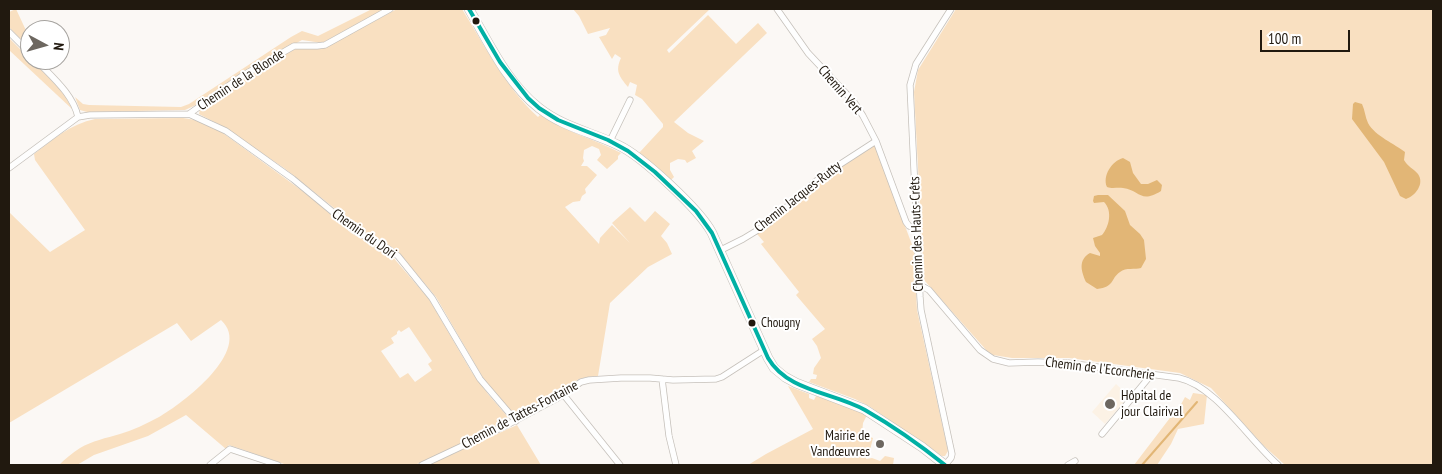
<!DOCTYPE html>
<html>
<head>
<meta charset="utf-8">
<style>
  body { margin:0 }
  #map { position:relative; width:1442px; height:474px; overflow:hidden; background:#fbf8f5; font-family:"PT Sans Narrow",sans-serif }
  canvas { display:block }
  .frame { position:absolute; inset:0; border:10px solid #21190f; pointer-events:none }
  .north { position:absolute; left:20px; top:20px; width:50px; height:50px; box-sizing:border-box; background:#fff; border:1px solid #a6a39f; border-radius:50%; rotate:96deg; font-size:14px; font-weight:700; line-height:20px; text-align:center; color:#21190f }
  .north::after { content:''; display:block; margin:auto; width:18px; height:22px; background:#6d6760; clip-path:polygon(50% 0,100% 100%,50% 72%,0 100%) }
  .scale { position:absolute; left:1260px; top:30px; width:90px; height:22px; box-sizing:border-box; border:2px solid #21190f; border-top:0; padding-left:6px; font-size:15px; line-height:18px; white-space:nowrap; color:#21190f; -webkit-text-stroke:4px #fff; paint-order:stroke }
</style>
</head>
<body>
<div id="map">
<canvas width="1442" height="474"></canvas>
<div class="frame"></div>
<div class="north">N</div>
<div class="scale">100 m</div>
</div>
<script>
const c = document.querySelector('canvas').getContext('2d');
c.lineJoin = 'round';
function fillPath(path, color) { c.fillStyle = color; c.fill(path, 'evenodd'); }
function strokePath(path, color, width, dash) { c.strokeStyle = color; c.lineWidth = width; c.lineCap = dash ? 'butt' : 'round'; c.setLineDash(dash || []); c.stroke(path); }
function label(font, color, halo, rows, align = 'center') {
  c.font = font + ' "PT Sans Narrow",sans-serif'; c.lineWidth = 4; c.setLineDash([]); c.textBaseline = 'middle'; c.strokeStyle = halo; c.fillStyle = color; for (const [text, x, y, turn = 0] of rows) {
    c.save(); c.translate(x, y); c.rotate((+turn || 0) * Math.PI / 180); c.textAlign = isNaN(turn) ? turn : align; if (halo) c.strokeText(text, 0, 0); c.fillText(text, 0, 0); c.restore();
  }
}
fillPath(new Path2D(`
  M 1116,384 L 1129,396 L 1105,424 L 1092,412 Z`), '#fcf2e5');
fillPath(new Path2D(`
  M 16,9 L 30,39 L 30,49 L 9,27 L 9,12 Z
  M 372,9 L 385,9 L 322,43 L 302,40 L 245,71 L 196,105 L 185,110 L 87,112 L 80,110 L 75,97 L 83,104 L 89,105 L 181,107 L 189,104 L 291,37 L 302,31 L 318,36 Z
  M 397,9 L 462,9 C 485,46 505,87 538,117 L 540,115 C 566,132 594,139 621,153 L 618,156 L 618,159 L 607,169 L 597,160 L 601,155 L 599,149 L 592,146 L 584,150 L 583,158 L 584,161 L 581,166 L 587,166 L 597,175 L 585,189 L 586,193 L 582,196 L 580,201 L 573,202 L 565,207 L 599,244 L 600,238 L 612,225 L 630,243 L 612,223 L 630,207 L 645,222 L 655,211 L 670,224 L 661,236 L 667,243 L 672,254 L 648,267 L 610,303 L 598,376 L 588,377 L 579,379 L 520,415 L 512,413 L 483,378 L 436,297 L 399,253 L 380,240 L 363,231 L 284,168 L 220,125 L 199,114 L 200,109 L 207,103 C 231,87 269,57 296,49 C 306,45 316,51 326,47 Z
  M 573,9 L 710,9 L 667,50 L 669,53 L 708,15 L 736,44 L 758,23 L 767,33 L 674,122 L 688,133 L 704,141 L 692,151 L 696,158 L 687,163 L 685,160 L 678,159 L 670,163 L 670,170 L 674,177 L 670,181 L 639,153 L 663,127 L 663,124 L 642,99 L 635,95 L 637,85 L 630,82 L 628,87 C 619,76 615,71 621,58 L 615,54 L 612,59 L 599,37 L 606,35 L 610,28 L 588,34 L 579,16 Z
  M 956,9 L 1433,9 L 1433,465 L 1285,465 L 1264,446 L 1211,388 L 1180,373 L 1069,358 L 1012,358 L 993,355 L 987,351 L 924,280 L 914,92 L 918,70 Z
  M 9,38 L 61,90 L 65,95 L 72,109 L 9,50 Z
  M 183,118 C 197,119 210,126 223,133 L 312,198 L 351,233 L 391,255 L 429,299 L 471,371 L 488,394 L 507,416 L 508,422 L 415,465 L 287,465 L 229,445 L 226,449 L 186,415 L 148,436 L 94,455 L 77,465 L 59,465 C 65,459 72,453 80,448 C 92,441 106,438 120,434 C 133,430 146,424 159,417 C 182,404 254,350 221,320 L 191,341 L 177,323 L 9,423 L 9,212 L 50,252 L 85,230 L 35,160 L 34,154 C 53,139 71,124 95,119 ZM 409,327 L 432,361 L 428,364 L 432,370 L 415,382 L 408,373 L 400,378 L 381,351 L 394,343 L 391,338 L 397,334 L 397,332 L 399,330 L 401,332 Z
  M 872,146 L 875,146 L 914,250 L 917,310 L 948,451 L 945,456 L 942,456 L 869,406 L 855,399 L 809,382 L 811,379 L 816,379 L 817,375 L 813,374 L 814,368 L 821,358 L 817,346 L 812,339 L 825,329 L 796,295 L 799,292 L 761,244 L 764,242 L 757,234 L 778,218 L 822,179 Z
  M 788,386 L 809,394 L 809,398 L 814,400 L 816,396 L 848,406 L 867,415 L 863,423 L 862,434 L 873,438 L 870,450 L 868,450 L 866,459 L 872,458 L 880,461 L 885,456 L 894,458 L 893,465 L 748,465 L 766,454 L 813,429 Z
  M 1193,393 L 1207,395 L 1204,424 L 1178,429 L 1171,444 L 1157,465 L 1134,465 L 1176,410 L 1178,410 L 1185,397 L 1190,400 Z
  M 517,425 L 541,465 L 428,465 Z`), '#f9e0c1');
fillPath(new Path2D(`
  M 1355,102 L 1362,104 C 1365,110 1365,117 1368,123 C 1375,136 1395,144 1405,152 L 1404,160 C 1407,166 1414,169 1418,174 C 1425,184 1415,196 1406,199 L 1400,196 L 1384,162 L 1352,119 L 1353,104 Z
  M 1123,158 L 1130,162 L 1133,173 L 1141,184 L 1148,184 L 1157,180 L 1162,185 L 1161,191 C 1140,204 1140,190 1123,188 C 1117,187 1113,189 1107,187 C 1102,176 1112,161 1123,158 Z
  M 1098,195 L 1108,195 L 1125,211 L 1130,225 L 1140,234 L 1144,240 L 1146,259 L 1141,268 C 1135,270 1126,267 1120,272 C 1110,279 1115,287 1097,289 L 1086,282 C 1081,271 1078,260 1090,253 L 1100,256 L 1100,253 L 1095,246 L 1093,238 L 1102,235 C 1109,227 1113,211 1104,202 L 1094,203 L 1093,201 L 1094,196 Z`), '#e2b676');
strokePath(new Path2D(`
  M 1142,465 L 1197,402`), '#e2b676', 2);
const minor = new Path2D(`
  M 777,9 L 808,53 L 854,102 L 863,116 L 876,141 L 906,222 L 909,226 L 917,229
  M 9,32 L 30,53
  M 36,60 C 52,77 73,94 78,117
  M 189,114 L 226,131 L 293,179 L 357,232 L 387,248 L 398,256 L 432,298 L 480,379 L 516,421
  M 610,141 L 630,100
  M 9,168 L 78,117 L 90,115 L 189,114 L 242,76 L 294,46 L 317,46 L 325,45 L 390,9
  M 719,251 L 743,239 L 766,225 L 822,176 L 876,141
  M 920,285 L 929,290 L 980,350 L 993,359 L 1009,363 L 1038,362 L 1068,363 L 1179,378 C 1216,386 1249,440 1278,465
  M 662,379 L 669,436 L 676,465
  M 563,394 L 620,465
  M 1102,434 L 1151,375
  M 210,465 L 230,449 L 278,465
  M 422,465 L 507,425 L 556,399 L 581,382 L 589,380 L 621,378 L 650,378 L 673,380 L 716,379 L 722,377 L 764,350
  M 945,465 L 951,458 L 952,454 L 921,310 L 920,297 L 910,85 L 916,64 L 951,9
  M 1068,465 L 1075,461`);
const secondary = new Path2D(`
  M 469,9 C 489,43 507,83 539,108 C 563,127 591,132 618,145 C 642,156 700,210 712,233 L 768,358 L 774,368 L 785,377 L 796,383 L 864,409 L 922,447 L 945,465`);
strokePath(minor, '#c5c0ba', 7);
strokePath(secondary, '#c5c0ba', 10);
strokePath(minor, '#fefefe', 5.5);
strokePath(secondary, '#fefefe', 9);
strokePath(new Path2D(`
  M 469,9 L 500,62 L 528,98 L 539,108 L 558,120 L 608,140 L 628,151 L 655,172 L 696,211 L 712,233 L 768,358 C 788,392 833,392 865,410 C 893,426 920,445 945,465`), '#00b0a4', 4);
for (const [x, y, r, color] of [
  [476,21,4.5,"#21190f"],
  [752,323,4.5,"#21190f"],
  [1110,404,6,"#6d6760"],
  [880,444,5,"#6d6760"]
]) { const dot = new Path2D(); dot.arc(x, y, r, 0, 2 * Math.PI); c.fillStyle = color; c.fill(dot); strokePath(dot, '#fff', 2); }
label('13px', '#21190f', '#fff', [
  ["Chougny",761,323]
], 'left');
label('14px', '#21190f', '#fff', [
  ["Chemin de la Blonde",241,80,-33],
  ["Chemin Vert",840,90,49],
  ["Chemin Jacques-Rutty",798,197,-38],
  ["Chemin du Dori",364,234,35],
  ["Chemin des Hauts-Crêts",917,234,-92],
  ["Chemin de l'Ecorcherie",1100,369,7],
  ["Chemin de Tattes-Fontaine",520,415,-28]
]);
label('14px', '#21190f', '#fff', [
  ["Hôpital de",1121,396],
  ["jour Clairival",1121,412],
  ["Mairie de",870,436,"right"],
  ["Vandœuvres",870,452,"right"]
], 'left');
</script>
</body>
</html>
